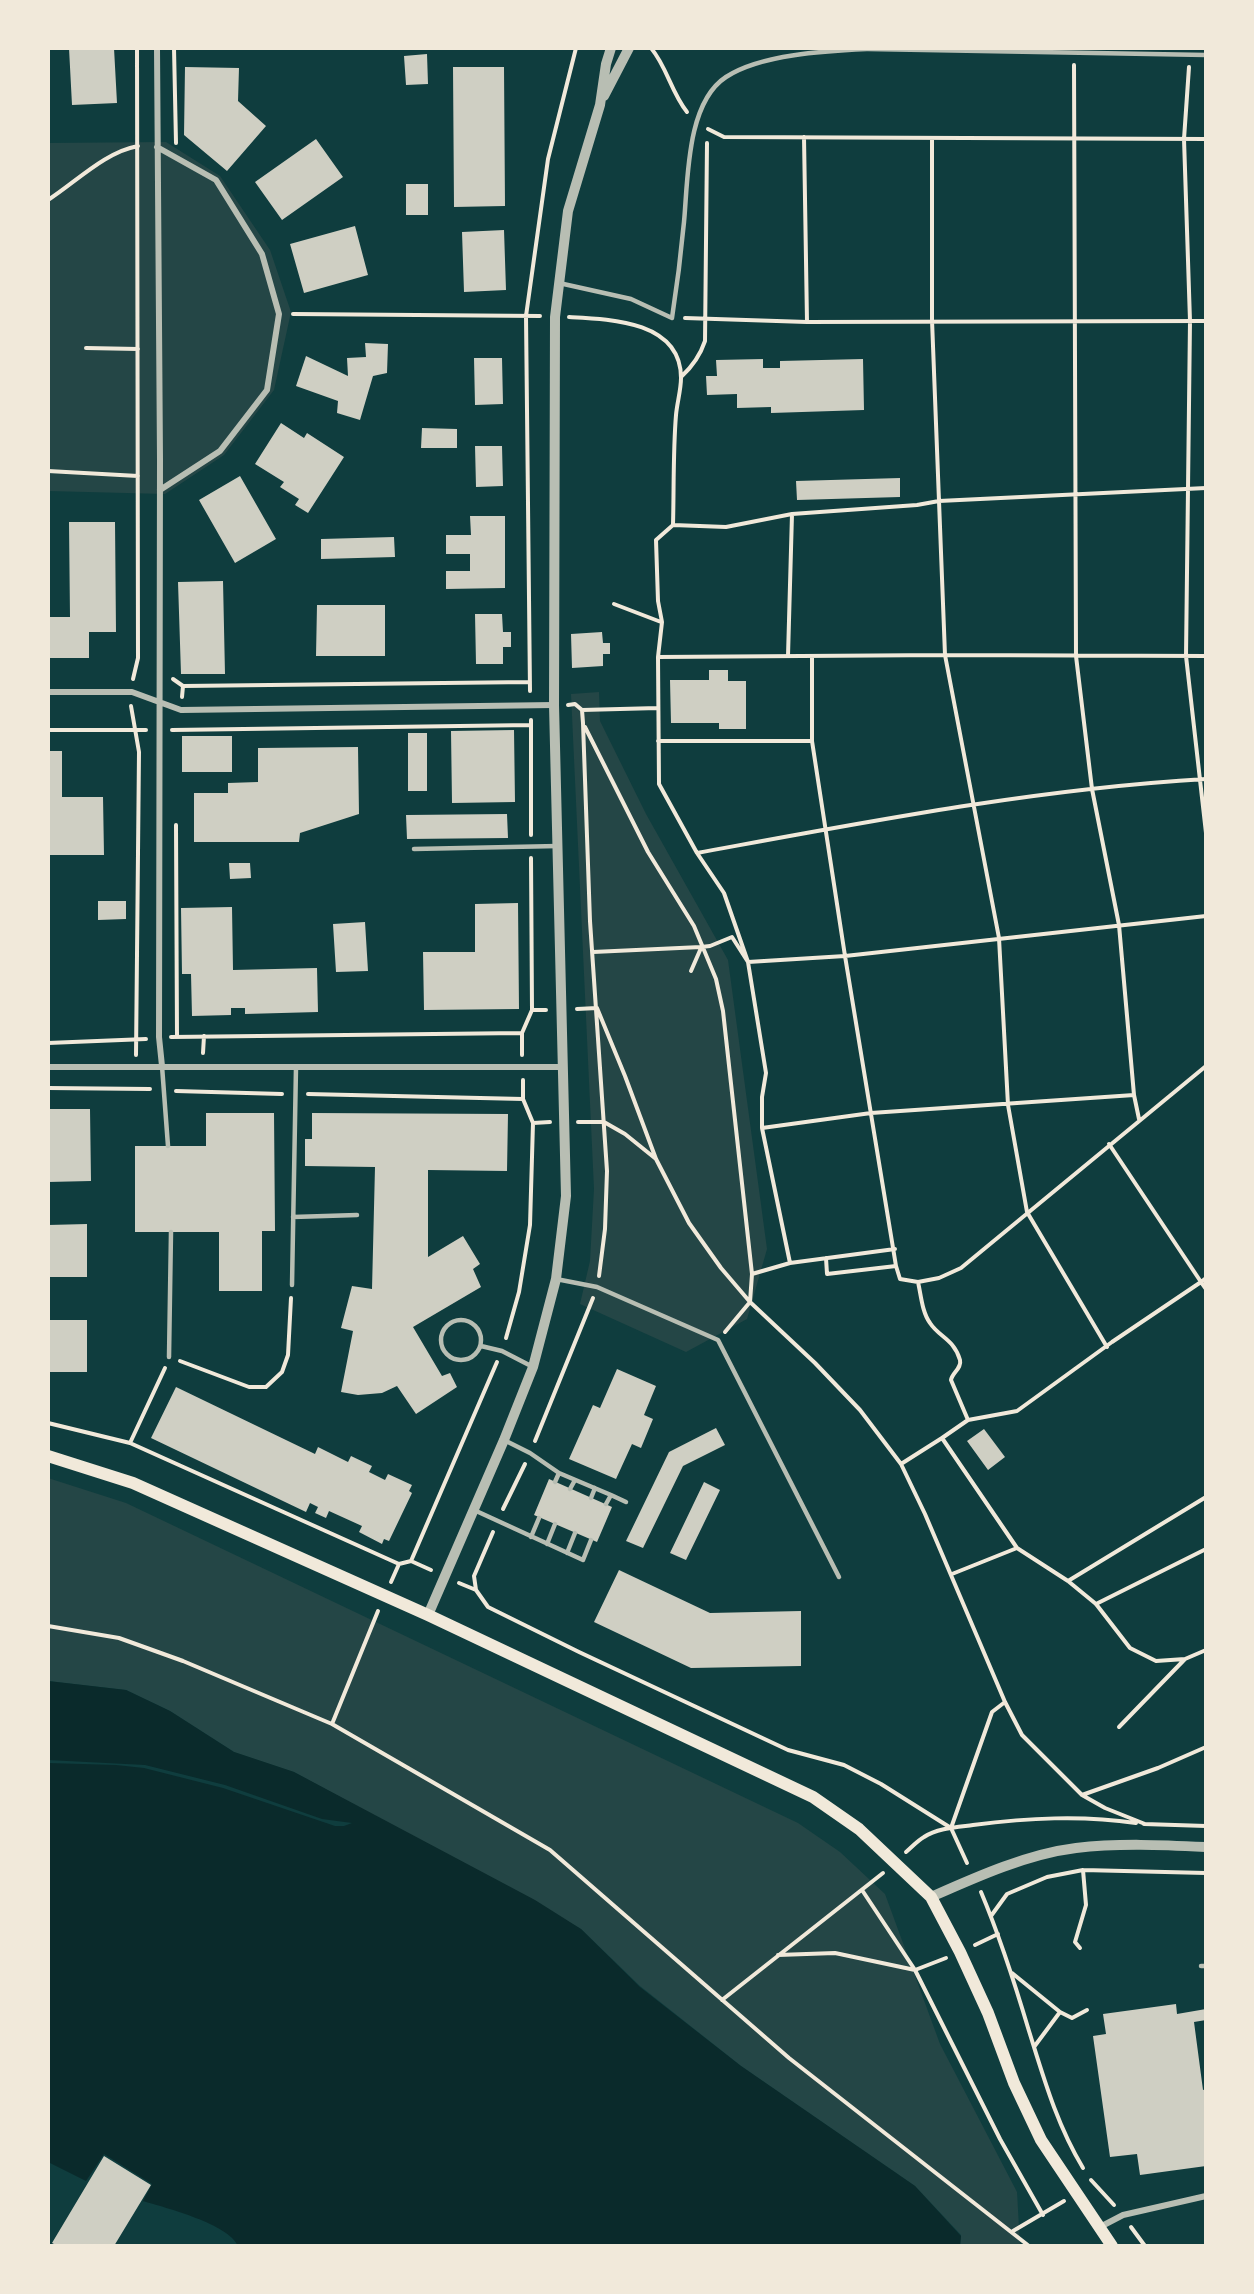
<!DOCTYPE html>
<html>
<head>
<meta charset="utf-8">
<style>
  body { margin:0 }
  #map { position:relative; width:1254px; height:2294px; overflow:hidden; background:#0f3d3e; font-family:Poppins,sans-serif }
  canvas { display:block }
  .frame { position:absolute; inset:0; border:50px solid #f1e9da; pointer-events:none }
</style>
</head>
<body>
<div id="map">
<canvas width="1254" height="2294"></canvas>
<div class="frame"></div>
</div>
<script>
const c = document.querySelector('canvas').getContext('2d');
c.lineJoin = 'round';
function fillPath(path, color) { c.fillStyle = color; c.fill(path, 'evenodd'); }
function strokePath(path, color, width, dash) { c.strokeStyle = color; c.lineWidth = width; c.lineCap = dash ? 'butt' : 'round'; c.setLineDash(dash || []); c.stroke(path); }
fillPath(new Path2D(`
  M 166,142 L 220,176 L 270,250 L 291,312 L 274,390 L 224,455 L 165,494 L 48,491 L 48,143 Z
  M 599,692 L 600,721 L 646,814 L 728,960 L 767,1249 L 747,1319 L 686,1352 L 580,1304 L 590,1261 L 594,1189 L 571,694 Z
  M 48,1478 L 126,1503 L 798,1823 L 840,1852 L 885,1894 L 940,2044 L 1017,2192 L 1020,2246 L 960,2246 L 961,2235 L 915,2186 L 741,2066 L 640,1986 L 581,1929 L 294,1772 L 234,1752 L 170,1711 L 126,1690 L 48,1681 Z`), '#244646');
fillPath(new Path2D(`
  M 48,1681 L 126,1690 L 170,1711 L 234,1752 L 294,1772 L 535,1900 L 581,1929 L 640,1987 L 741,2066 L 915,2186 L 961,2236 L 960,2246 L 238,2246 C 229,2224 166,2208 143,2201 L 152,2184 L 104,2154 L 86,2181 L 48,2162 Z`), '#0a2a2b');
fillPath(new Path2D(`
  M 48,1760 L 145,1765 L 225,1785 L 322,1819 L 352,1823 L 344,1826 L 335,1826 L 223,1788 L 144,1768 L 116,1765 L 48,1763 Z`), '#0f3d3e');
fillPath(new Path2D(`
  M 69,48 L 114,48 L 117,103 L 72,105 Z
  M 427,54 L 428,84 L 406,85 L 404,56 Z
  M 185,67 L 239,68 L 238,101 L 266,126 L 227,171 L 184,135 Z
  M 453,67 L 504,67 L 505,206 L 454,207 Z
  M 316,139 L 343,177 L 282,220 L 255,182 Z
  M 406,184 L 428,184 L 428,215 L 406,215 Z
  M 355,226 L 368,275 L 304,293 L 290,244 Z
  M 504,230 L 506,290 L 464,292 L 462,232 Z
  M 365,343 L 388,344 L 387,373 L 373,376 L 360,420 L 337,413 L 338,401 L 296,386 L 306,356 L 348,376 L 347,358 L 366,357 Z
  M 474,358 L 502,358 L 503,404 L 475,405 Z
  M 763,359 L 763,368 L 780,368 L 780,361 L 863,359 L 864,410 L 771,413 L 771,407 L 737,408 L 737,394 L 707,395 L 706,376 L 717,376 L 716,360 Z
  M 281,423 L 304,438 L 307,433 L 344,457 L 308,513 L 295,505 L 299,499 L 280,487 L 284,482 L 255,464 Z
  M 422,428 L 457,429 L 457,448 L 421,448 Z
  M 475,446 L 502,446 L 503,486 L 476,487 Z
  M 240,476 L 276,539 L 235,563 L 199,500 Z
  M 900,478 L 900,497 L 797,500 L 796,481 Z
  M 470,516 L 505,516 L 505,588 L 446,589 L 446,571 L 470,571 L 470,554 L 446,554 L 446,535 L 471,535 Z
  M 69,522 L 115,522 L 116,632 L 89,632 L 89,658 L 48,658 L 48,617 L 70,617 Z
  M 394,537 L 395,557 L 321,559 L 321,539 Z
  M 223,581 L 225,674 L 181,674 L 178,582 Z
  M 317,605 L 385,605 L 385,656 L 316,656 Z
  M 475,614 L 502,614 L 503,632 L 511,632 L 511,647 L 503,647 L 503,664 L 476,664 Z
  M 602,632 L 603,643 L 610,643 L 610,654 L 603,654 L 603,666 L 572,668 L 571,634 Z
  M 709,670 L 728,670 L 728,681 L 746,681 L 746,729 L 719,729 L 719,723 L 671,723 L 670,680 L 709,680 Z
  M 514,730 L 515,802 L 452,803 L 451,731 Z
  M 408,733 L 427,733 L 427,791 L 408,791 Z
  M 182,736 L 232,736 L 232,772 L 182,772 Z
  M 358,747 L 359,814 L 300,833 L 299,842 L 194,842 L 194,793 L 228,793 L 228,783 L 258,782 L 258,748 Z
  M 48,751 L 62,751 L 62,797 L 103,797 L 104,855 L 48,855 Z
  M 507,814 L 508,838 L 407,839 L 406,815 Z
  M 229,863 L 250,863 L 251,878 L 230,879 Z
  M 98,901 L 126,901 L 126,919 L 98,920 Z
  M 518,903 L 519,1009 L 424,1010 L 423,952 L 475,952 L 475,904 Z
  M 232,907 L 233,970 L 317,968 L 318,1012 L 245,1014 L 245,1008 L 231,1008 L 231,1015 L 192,1016 L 191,974 L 182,974 L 181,908 Z
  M 365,922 L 368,971 L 336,972 L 333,924 Z
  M 48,1109 L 90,1109 L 91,1181 L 48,1182 Z
  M 206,1113 L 274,1113 L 275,1231 L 262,1231 L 262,1291 L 219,1291 L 219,1232 L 135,1232 L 135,1146 L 206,1146 Z
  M 312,1113 L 508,1114 L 507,1171 L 428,1170 L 428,1257 L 463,1236 L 480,1264 L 473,1269 L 481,1287 L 413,1327 L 442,1376 L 450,1373 L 457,1387 L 416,1414 L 397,1386 L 382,1393 L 358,1395 L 341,1392 L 353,1331 L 341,1328 L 352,1286 L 372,1289 L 375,1167 L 305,1166 L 305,1139 L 312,1139 Z
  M 87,1224 L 87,1277 L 48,1277 L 48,1225 Z
  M 48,1320 L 87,1320 L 87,1372 L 48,1372 Z
  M 617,1369 L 656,1386 L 644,1415 L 653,1419 L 641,1448 L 632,1444 L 616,1479 L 569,1459 L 593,1405 L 600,1408 Z
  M 176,1387 L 315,1454 L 318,1447 L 348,1462 L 351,1456 L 372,1466 L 369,1472 L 385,1480 L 388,1474 L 412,1485 L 409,1491 L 412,1493 L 389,1541 L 384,1539 L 382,1544 L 359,1532 L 362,1526 L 329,1511 L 326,1518 L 315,1513 L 318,1507 L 310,1503 L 306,1512 L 151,1438 Z
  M 716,1428 L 725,1445 L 683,1466 L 643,1548 L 626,1541 L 669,1452 Z
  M 984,1429 L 1005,1457 L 988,1470 L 967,1441 Z
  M 549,1479 L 612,1507 L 597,1542 L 534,1515 Z
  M 704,1482 L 720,1490 L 686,1560 L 670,1553 Z
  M 619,1570 L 710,1613 L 801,1611 L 801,1666 L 691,1668 L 594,1622 Z
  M 1176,2004 L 1177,2014 L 1206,2009 L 1206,2020 L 1194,2022 L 1203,2090 L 1206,2089 L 1206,2166 L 1140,2175 L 1137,2154 L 1110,2157 L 1093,2036 L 1106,2034 L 1103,2014 Z
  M 104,2156 L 151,2185 L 114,2246 L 58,2246 L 52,2243 Z`), '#cfcfc3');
strokePath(new Path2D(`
  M 174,48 L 176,143
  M 651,48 C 667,67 671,92 687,112
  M 1074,65 L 1076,656 L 1092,789 L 1119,925 L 1134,1095
  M 1189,67 L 1184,139 L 1190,321 L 1186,656 L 1206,833
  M 708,129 L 724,137 L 1206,139
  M 804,137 L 807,322
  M 932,138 L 932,320 L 939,501 L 917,505 L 792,514 L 726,527 L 673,525 L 656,540 L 658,601 L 662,622 L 658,657 L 659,784 L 697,853 L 724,893 L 748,962 L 766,1073 L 762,1097 L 762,1128 L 871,1113 L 1134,1095 L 1139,1119
  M 48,200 C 76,182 105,152 138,146
  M 293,314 L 540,316
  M 569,317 C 610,319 681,321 681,378 C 681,390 677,403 676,415 C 673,451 674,489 673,525
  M 685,318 L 807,322 L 1206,321
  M 86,348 L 138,349
  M 681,377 C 693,366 700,356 705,341 L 707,143
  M 48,471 L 138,476
  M 614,604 L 661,622
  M 788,656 L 792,514
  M 812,656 L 812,741 L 845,956 L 896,1266 L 900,1279 L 918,1282 C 921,1295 922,1312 930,1323 C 939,1337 954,1339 960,1360 C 962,1368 952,1373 951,1380 L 968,1420 L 1017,1411 L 1112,1342 L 1201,1282 L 1206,1289
  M 658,657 L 945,655 L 1206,656
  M 133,679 L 138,658 L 137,48
  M 173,679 L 183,686 L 182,697
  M 183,686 L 530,682
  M 530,691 L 526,316 L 548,159 L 576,48
  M 568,705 L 575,704 L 582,710 L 583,723 L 590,921 L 607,1171 L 605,1229 L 599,1276
  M 131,706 L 139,752 L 136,1055
  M 582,710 L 658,708
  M 531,720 L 531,835
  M 585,727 L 648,852 L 694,926 L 716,979 L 723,1011 L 752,1274 L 750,1302 L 725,1332
  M 48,730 L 146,730
  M 172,730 L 531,725
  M 658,741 L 812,741
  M 176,825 L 177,1037
  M 697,853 C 866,822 1035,789 1206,779
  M 593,952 L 701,947 L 710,946 L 732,937 L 748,962 L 845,956 L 1206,916
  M 691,971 L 701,948
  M 597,1008 L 625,1076 L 656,1159 L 689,1223 L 721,1268 L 750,1302 L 815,1363 L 860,1410 L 901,1464 L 925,1514 L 1005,1702 L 1022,1735 L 1082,1795 L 1105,1808 L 1145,1824
  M 577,1009 L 597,1008
  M 532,1010 L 546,1010
  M 171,1037 L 522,1033
  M 48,1043 L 146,1039
  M 203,1053 L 204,1036
  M 522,1055 L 522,1033 L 532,1010 L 531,858
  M 523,1080 L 523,1099 L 533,1123 L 550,1122
  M 48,1088 L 150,1089
  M 176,1091 L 282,1094
  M 308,1094 L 523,1099
  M 578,1122 L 604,1122 L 625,1134 L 656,1159
  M 762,1128 L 790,1263
  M 1109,1144 L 1201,1282 L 1206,1278
  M 826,1258 L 827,1274 L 896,1266
  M 752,1274 L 790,1263 L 895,1249
  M 918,1282 L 939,1278 L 961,1268 L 1206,1066
  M 506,1338 L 519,1292 L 530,1225 L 533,1123
  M 1107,1347 L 1027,1212 L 1008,1105 L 999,938 L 945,655 L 939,501 L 1206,488
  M 180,1361 L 249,1387 L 266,1387 L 282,1372 L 288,1355 L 291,1298
  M 48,1423 L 130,1443 L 399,1564 L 411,1561 L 431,1570
  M 942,1438 L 968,1420
  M 535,1441 L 593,1298
  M 130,1443 L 165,1368
  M 901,1464 L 942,1438 L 1017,1548
  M 503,1509 L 525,1464
  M 411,1561 L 497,1362
  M 952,1574 L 1017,1548 L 1068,1581 L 1096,1604 L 1130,1648 L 1156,1661 L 1185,1659
  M 1068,1581 L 1206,1497
  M 391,1582 L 399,1564
  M 459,1583 L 476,1590 L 488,1607 L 579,1652 L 788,1750 L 844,1765 L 881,1784 L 951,1828 L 967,1863
  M 476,1590 L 474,1576 L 493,1532
  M 1096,1604 L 1206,1549
  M 48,1626 L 119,1638 L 183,1661 L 332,1724 L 550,1850 L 789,2058 L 1029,2246
  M 332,1724 L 378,1611
  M 1119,1727 L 1185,1659 L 1206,1650
  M 1082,1795 L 1158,1768 L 1206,1747
  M 1144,1824 L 1206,1826
  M 951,1828 L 992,1712 L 1005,1702
  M 906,1852 C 912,1847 917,1841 924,1837 C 937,1828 958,1827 973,1825 C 1028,1818 1081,1815 1136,1823
  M 862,1890 L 915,1970 L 1000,2139 L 1043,2215
  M 981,1892 C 1000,1937 1015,1984 1029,2031 C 1044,2079 1057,2125 1083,2168
  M 991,1916 L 1007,1894 L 1047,1877 L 1083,1870 L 1206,1873
  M 975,1945 L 998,1934
  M 1080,1948 L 1075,1942 L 1086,1905 L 1083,1870
  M 778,1955 L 835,1953 L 915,1970 L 946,1958
  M 1012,1973 L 1060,2012 L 1034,2047
  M 722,2000 L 883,1873
  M 1060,2012 L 1072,2018 L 1087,2010
  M 1091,2180 L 1114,2205
  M 1131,2227 L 1145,2246
  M 1013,2231 L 1064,2201`), '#f1e9da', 4);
strokePath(new Path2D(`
  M 559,283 L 631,299 L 672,318 C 677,286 681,254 684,222 C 688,181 686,103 726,77 C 761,54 827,51 868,49 L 1206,55
  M 414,849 L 558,846
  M 162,1066 L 168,1146
  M 293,1217 L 357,1215
  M 556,1279 L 597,1287 L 718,1340 L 839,1577
  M 292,1285 L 296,1067
  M441 1340a20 20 0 1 1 40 0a20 20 0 1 1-40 0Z
  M 481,1346 L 502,1351 L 533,1367
  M 169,1357 L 171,1232
  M 504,1440 L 530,1453 L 559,1473 L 611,1495 L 606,1504
  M 555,1482 L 559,1473
  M 570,1489 L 575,1480
  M 611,1495 L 626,1502
  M 591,1498 L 595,1488
  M 474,1510 L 583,1560 L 591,1540
  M 531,1537 L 539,1518
  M 547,1544 L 555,1524
  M 567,1553 L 575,1533
  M 1201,1966 L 1206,1966`), '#b8beb3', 4.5);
strokePath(new Path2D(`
  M 157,48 L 160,460 L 159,1037 L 162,1066
  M 157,147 L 216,180 L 262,254 L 279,314 L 267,390 L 220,451 L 160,490
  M 48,692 L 132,692 L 181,710 L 554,705
  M 48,1067 L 563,1067
  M 1100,2227 L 1123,2215 L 1206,2196`), '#b8beb3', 6);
strokePath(new Path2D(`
  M 604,96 L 629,48
  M 428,1615 L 504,1440 L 533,1367 L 556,1279 L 566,1196 L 554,705 L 555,317 L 568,211 L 600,105 L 606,64 L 611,48
  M 931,1897 C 976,1877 1027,1854 1076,1848 C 1118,1843 1163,1845 1206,1847`), '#b8beb3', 10);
strokePath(new Path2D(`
  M 48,1456 L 133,1483 L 428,1615 L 813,1797 L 859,1829 L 931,1897 L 960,1952 L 988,2013 L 1014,2083 L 1041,2140 L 1112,2246`), '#f1e9da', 12);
</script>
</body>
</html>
